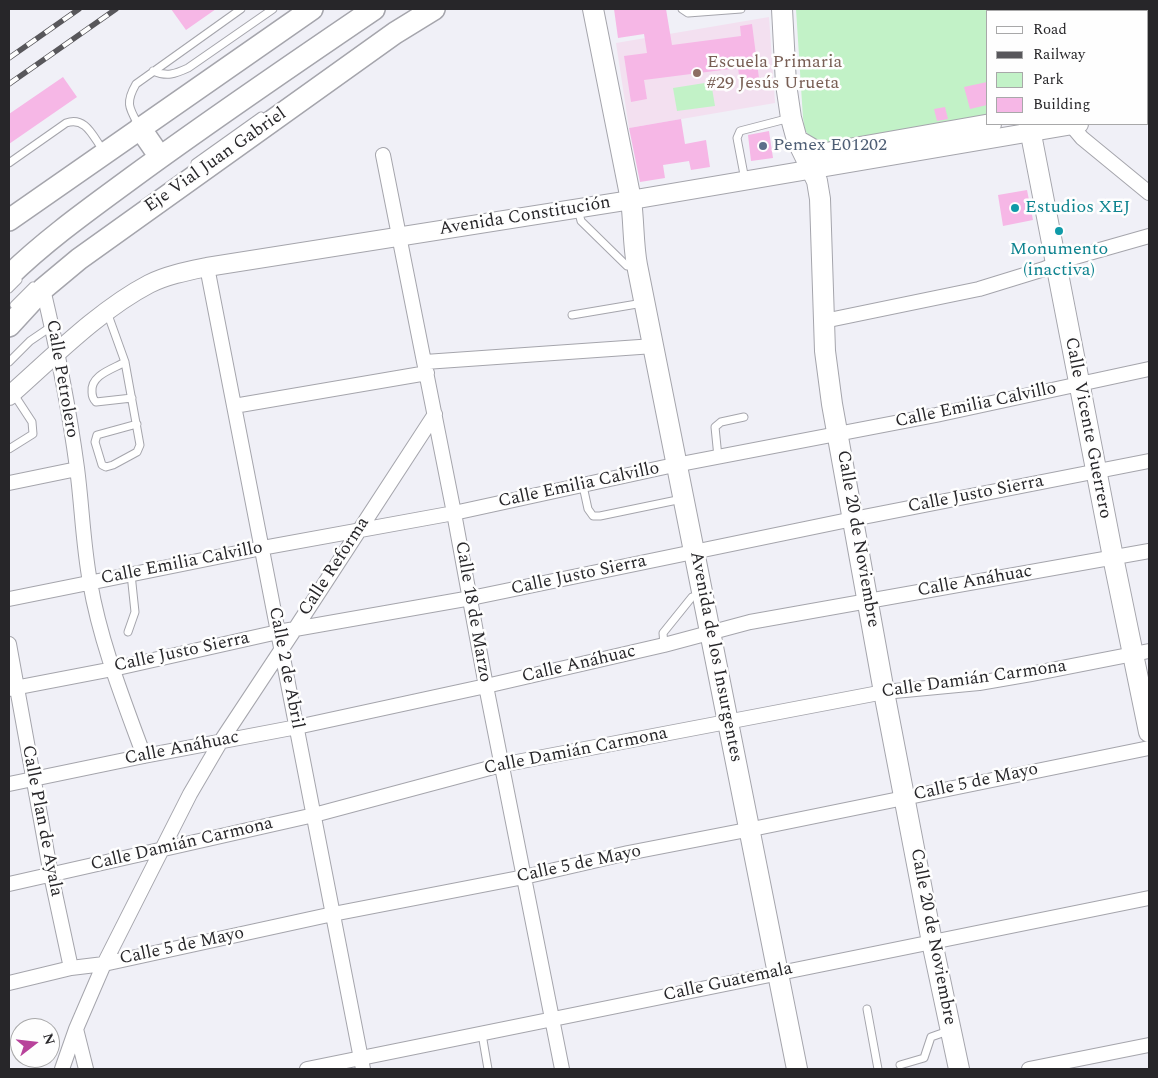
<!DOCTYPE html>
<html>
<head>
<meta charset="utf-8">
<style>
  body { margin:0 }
  #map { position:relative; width:1158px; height:1078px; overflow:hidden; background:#f0f0f7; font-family:Spectral,serif }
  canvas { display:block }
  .frame { position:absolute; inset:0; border:10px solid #272629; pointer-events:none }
  .legend { position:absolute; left:986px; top:10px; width:162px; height:115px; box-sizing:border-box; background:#fefefe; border:1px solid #a8a8a9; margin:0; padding:6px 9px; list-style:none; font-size:15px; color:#272629 }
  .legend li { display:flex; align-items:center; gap:10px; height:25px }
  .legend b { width:25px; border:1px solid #a8a8a9 }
  .north { position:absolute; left:10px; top:1018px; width:50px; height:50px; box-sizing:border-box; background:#fefefe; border:1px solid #a8a8a9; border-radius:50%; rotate:74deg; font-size:14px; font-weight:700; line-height:20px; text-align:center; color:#272629 }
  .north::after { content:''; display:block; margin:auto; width:18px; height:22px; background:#b8439b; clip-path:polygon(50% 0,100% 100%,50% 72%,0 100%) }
</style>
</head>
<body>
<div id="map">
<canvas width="1158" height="1078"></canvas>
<div class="frame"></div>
<ul class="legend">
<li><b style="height:6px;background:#fff"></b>Road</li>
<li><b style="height:6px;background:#58575b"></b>Railway</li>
<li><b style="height:14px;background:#c2f2c7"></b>Park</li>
<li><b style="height:14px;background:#f6b7e6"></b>Building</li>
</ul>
<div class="north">N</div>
</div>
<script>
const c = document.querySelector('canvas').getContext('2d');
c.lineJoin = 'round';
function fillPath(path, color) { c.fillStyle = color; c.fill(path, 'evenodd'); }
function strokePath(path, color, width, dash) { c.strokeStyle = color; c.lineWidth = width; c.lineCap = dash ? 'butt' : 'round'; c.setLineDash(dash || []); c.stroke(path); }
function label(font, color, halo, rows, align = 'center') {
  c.font = font + ' Spectral,serif'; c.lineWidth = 5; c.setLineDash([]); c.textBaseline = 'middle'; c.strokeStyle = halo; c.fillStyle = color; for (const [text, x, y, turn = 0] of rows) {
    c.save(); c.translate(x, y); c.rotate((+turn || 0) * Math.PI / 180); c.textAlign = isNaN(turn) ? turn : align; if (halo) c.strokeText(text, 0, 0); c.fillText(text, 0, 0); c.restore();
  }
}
fillPath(new Path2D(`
  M 769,17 L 775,103 L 629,128 L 616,43 Z`), '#f3e0f0');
fillPath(new Path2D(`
  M 796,9 L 987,9 L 987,119 L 832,145 L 812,140 L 805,130 L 803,118 Z
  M 711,82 L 715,106 L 677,111 L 673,88 Z`), '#c2f2c7');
fillPath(new Path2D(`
  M 171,9 L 216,9 L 186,30 Z
  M 614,9 L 666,9 L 672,45 L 741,36 L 740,26 L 752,24 L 760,86 L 741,89 L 738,68 L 644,80 L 647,99 L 631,102 L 624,56 L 647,53 L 644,34 L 618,38 Z
  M 63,77 L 77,97 L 9,144 L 9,114 Z
  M 987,82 L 987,105 L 970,109 L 964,87 Z
  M 945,107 L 948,119 L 937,121 L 934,109 Z
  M 681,119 L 685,144 L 706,140 L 710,167 L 691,170 L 689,161 L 663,165 L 665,178 L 640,182 L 629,128 Z
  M 769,131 L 773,158 L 751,161 L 748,135 Z
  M 1027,190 L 1033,220 L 1003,226 L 998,195 Z`), '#f6b7e6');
const service = new Path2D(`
  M 682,9 L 688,13 L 741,9
  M 153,71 C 167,77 175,74 188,68 L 273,9
  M 139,126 C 129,108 125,103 136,84 L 241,9
  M 9,163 L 66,123 C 86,116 93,137 103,150
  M 195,163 L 261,116
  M 745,180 L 737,138 L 740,131 L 790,118
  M 578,209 L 581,221 L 627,266 L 634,266
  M 9,289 L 18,280
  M 14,305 L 33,286
  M 107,312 L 125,362 L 140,445 L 137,452 L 113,465 L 106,467 L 102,465 L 95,442 L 97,435 L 137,424
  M 572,315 L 643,303
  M 9,362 L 30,341 L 52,326
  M 125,362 C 113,369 90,375 92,392 C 92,396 93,399 96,402 L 132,398
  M 9,449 L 33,434 L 32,422 L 13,393
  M 718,457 L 715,427 L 721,422 L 744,417
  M 583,486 L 588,509 L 593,516 L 600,516 L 682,499
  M 128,632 L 135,612 L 131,574
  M 664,645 L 663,633 L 692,597 L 701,596
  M 867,1009 L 878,1069
  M 482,1034 L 488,1069
  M 900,1065 L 924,1058 L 931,1037 L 948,1031`);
const minor = new Path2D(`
  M 1114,9 L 1114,11
  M 1011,11 L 1019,9
  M 1071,125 L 1082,138 L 1149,193
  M 383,155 L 454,513 L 486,686 L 562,1069
  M 207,267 L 363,1069
  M 43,289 C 57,348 69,408 77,468 C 82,506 83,544 90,582 C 100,641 123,699 144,756
  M 824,321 L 979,289 L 1044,269 L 1068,259 L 1149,236
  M 425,362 L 654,346
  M 234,406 L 427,373
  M 9,483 L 77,469
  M 9,599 L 262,548 L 454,513 L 665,467 L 936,415 L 1149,369
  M 9,644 L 51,875 L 71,968
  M 9,689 L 113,669 L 278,632 L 471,598 L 853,519 L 1149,461
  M 9,784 L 144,756 L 297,727 L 486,686 L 664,645 L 750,622 L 1149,551
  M 9,884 L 314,815 L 501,765 L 884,692 L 979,683 L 1031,674 L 1149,651
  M 9,983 L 71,968 L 104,964 L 333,914 L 524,877 L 628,853 L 762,827 L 1149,748
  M 76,1029 L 86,1069
  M 62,1069 L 76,1029 L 104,964 L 190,794 L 221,741 L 295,629 L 435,414
  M 307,1069 L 1149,898
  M 1029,1069 L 1149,1045`);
const tertiary = new Path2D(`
  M 1147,113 L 1149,112
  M 9,396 C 51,359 99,310 149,284 C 167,275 188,271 207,267 L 631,200 L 1079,124`);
const secondary = new Path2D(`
  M 593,9 L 631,200 C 634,222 633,244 637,265 L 797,1069
  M 782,9 L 786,84 L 791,118 L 797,140 L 817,181 L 820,199 L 825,351 L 832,404 L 884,692 L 932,942 L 959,1069
  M 1003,9 L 1004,11
  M 1029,124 L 1113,557 L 1149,732
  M 797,140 L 814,150 L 826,153 L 991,124`);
const primary = new Path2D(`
  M 140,128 L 160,157
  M 9,220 L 312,9
  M 9,276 C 47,239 91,208 133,177 C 212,119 293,64 374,9
  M 9,326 L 43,289 L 79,259 L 395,33 L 434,9`);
strokePath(service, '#a5a5ac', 9);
strokePath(minor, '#a5a5ac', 16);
strokePath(tertiary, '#a5a5ac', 20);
strokePath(secondary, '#a5a5ac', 22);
strokePath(primary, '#a5a5ac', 24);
strokePath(service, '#fff', 7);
strokePath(minor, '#fff', 14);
strokePath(tertiary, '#fff', 18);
strokePath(secondary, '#fff', 20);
strokePath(primary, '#fff', 21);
const rail = new Path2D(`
  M 9,58 L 79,9
  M 9,84 L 116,9`);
strokePath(rail, '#58575b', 5.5);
strokePath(rail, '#fefefe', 4, [11]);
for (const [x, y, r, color] of [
  [697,73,5,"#8d6e63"],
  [763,146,5,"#5c6f8a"],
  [1015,208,5,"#0f9aa8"],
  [1059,231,5,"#0f9aa8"]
]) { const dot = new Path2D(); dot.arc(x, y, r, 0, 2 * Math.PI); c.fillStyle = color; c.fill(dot); strokePath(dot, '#fefefe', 2); }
label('18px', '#785e54', '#fefefe', [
  ["Escuela Primaria",707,63],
  ["#29 Jesús Urueta",707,84]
], 'left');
label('18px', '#4e5e75', '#fefefe', [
  ["Pemex E01202",773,146]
], 'left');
label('18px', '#272629', '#fefefe', [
  ["Eje Vial Juan Gabriel",216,161,-35],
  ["Avenida Constitución",525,217,-9],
  ["Calle Petrolero",61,379,80],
  ["Calle Emilia Calvillo",976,406,-12],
  ["Calle Vicente Guerrero",1087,428,79],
  ["Calle Emilia Calvillo",579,486,-12],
  ["Calle Justo Sierra",976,495,-11],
  ["Calle 20 de Noviembre",857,539,80],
  ["Calle Emilia Calvillo",182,564,-11],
  ["Calle Reforma",335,567,-57],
  ["Calle Justo Sierra",579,576,-12],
  ["Calle Anáhuac",975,582,-10],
  ["Calle 18 de Marzo",472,612,80],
  ["Calle Justo Sierra",182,653,-12],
  ["Avenida de los Insurgentes",715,657,79],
  ["Calle Anáhuac",579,665,-13],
  ["Calle 2 de Abril",285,668,79],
  ["Calle Damián Carmona",974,680,-8],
  ["Calle Anáhuac",182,749,-11],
  ["Calle Damián Carmona",576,752,-11],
  ["Calle 5 de Mayo",976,783,-12],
  ["Calle Plan de Ayala",41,821,79],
  ["Calle Damián Carmona",182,845,-13],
  ["Calle 5 de Mayo",579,865,-12],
  ["Calle 20 de Noviembre",932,937,79],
  ["Calle 5 de Mayo",182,947,-12],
  ["Calle Guatemala",728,983,-12]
]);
label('18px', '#0d838f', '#fefefe', [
  ["Estudios XEJ",1025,208],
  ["Monumento",1059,250,"center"],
  ["(inactiva)",1059,271,"center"]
], 'left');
</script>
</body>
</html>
